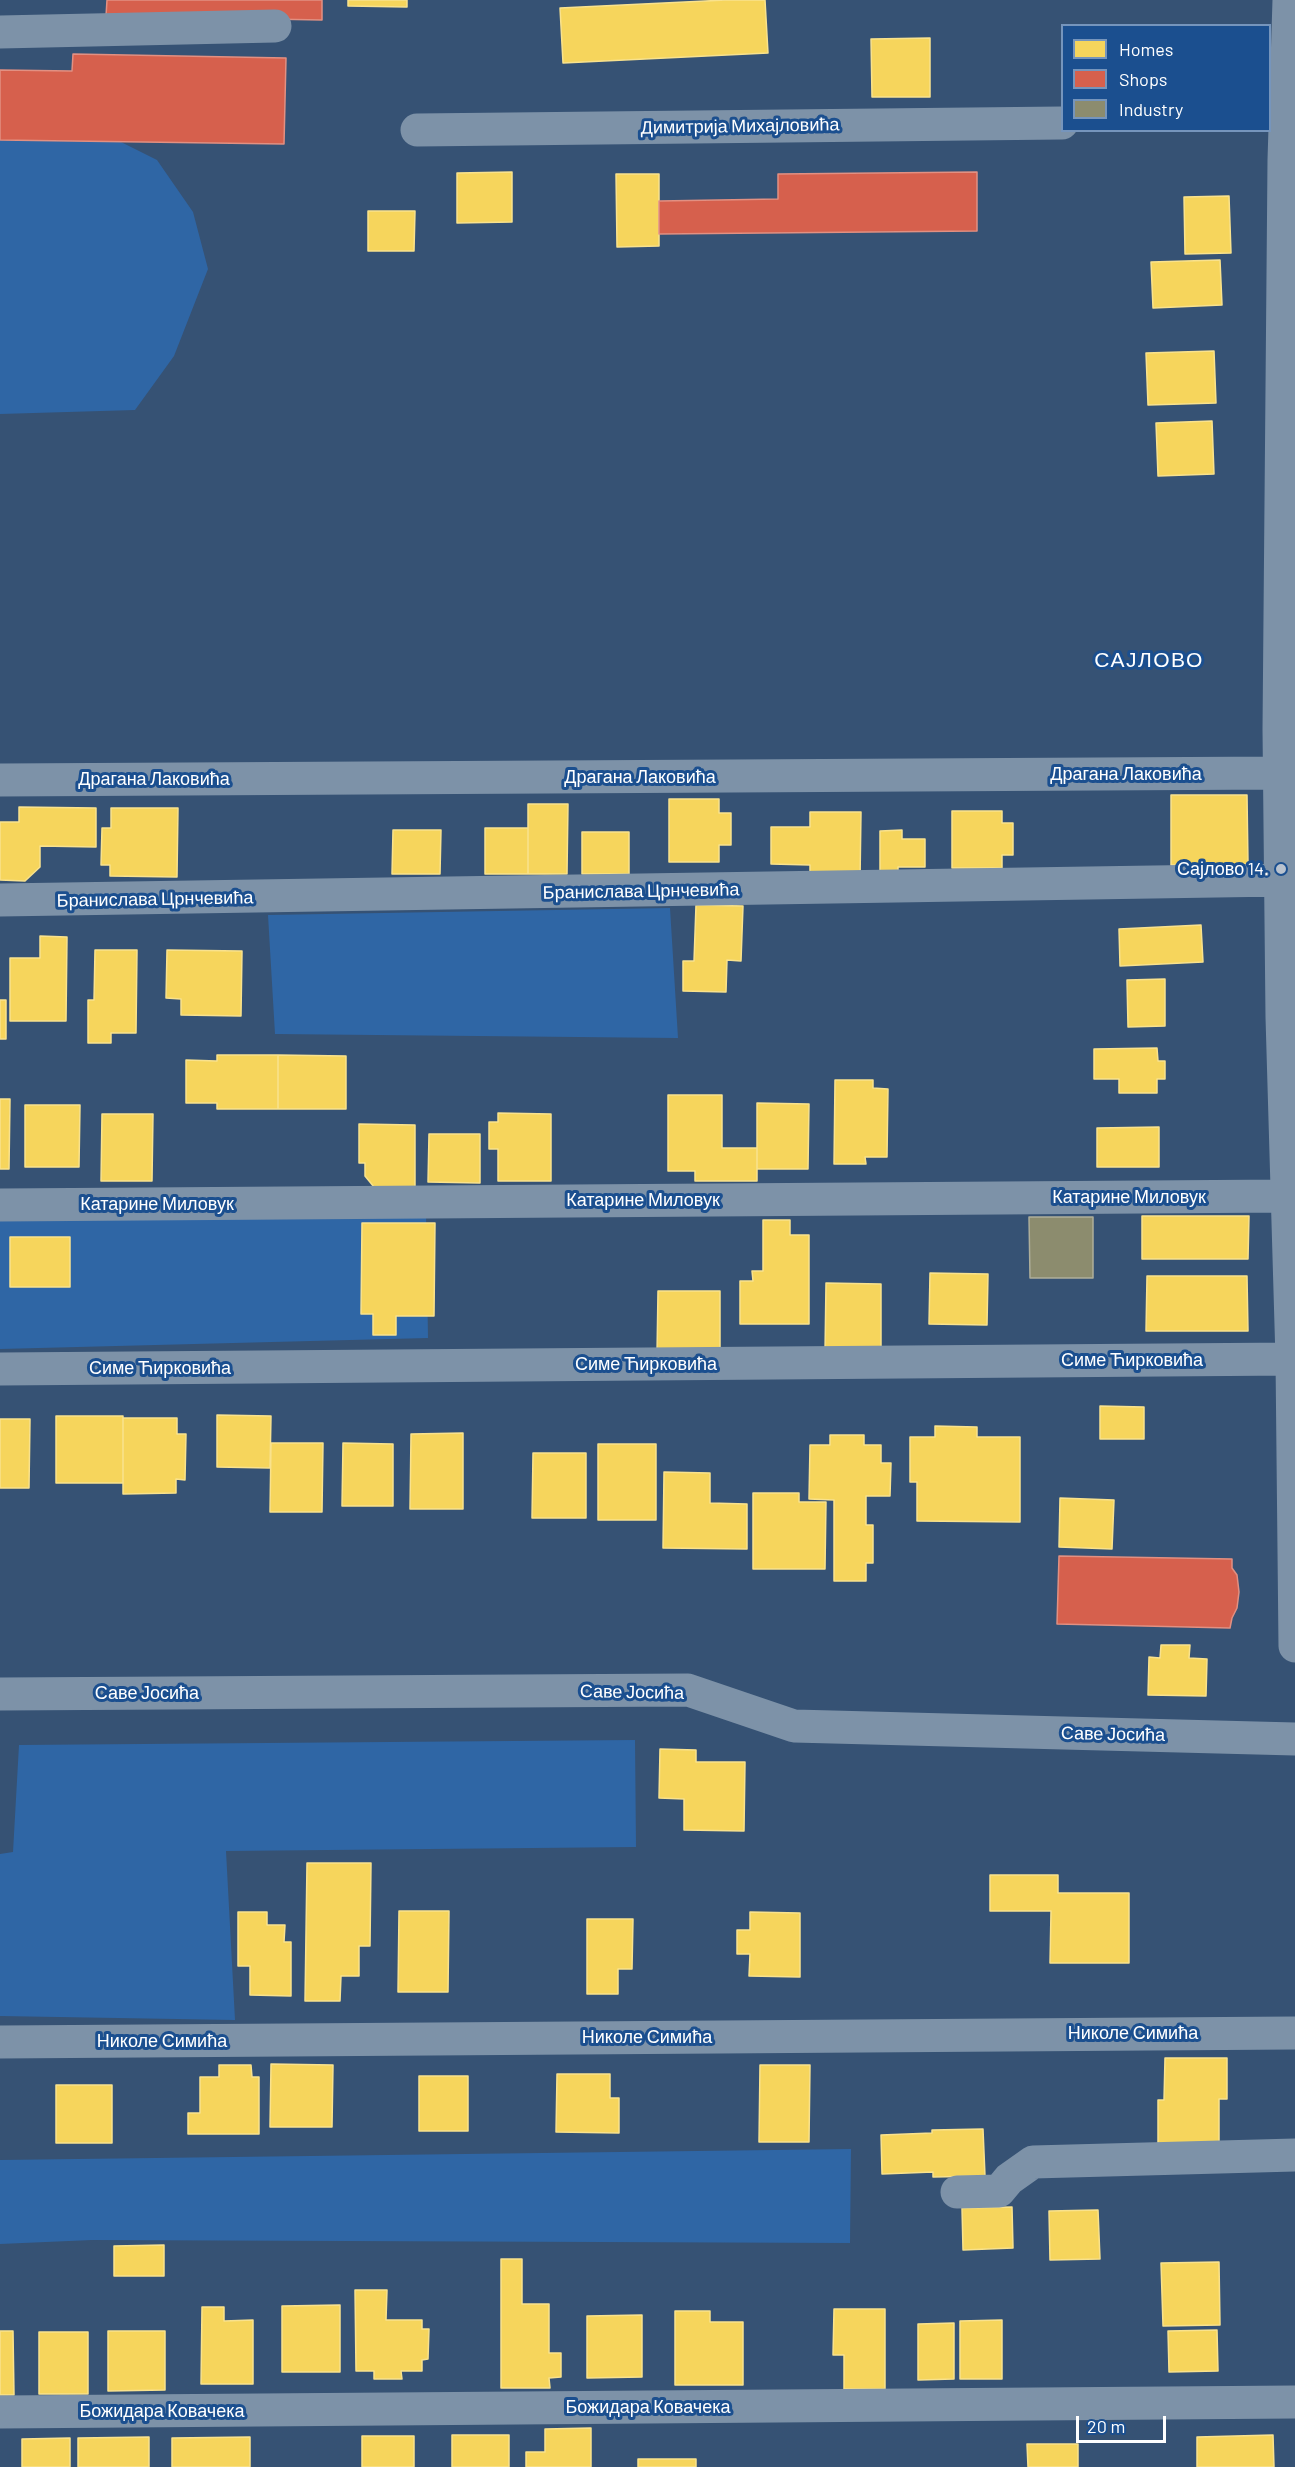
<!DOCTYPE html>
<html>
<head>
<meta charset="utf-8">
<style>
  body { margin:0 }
  #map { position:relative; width:1295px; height:2467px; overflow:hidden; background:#365274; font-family:Barlow,sans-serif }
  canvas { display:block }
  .legend { position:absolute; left:1061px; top:24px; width:210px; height:108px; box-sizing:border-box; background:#1b4f8f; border:2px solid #7695bc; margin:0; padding:8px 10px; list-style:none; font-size:18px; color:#fff }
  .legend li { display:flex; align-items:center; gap:12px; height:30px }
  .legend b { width:30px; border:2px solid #7695bc }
  .scale { position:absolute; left:1076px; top:2416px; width:90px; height:27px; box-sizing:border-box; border:3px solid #fff; border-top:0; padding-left:8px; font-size:18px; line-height:21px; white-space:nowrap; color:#fff; -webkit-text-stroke:4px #1b4f8f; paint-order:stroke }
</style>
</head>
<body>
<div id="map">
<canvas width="1295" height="2467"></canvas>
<ul class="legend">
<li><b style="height:16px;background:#f6d55c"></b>Homes</li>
<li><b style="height:16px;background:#d6604d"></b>Shops</li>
<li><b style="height:16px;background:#8c8c6e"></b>Industry</li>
</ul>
<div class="scale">20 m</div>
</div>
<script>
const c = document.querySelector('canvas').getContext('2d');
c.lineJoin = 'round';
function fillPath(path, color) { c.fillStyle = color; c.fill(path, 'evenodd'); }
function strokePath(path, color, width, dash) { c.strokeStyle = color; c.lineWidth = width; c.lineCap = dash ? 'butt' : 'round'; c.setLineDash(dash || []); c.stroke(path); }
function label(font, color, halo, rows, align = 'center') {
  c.font = font + ' Barlow,sans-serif'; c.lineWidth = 6; c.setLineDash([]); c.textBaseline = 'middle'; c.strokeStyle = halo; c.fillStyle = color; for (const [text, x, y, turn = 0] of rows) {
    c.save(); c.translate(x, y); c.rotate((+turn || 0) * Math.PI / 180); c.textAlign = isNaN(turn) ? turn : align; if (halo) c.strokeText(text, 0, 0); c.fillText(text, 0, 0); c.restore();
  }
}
fillPath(new Path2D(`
  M 0,140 L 121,142 L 157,160 L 193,212 L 208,269 L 174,356 L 135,410 L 0,414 Z
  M 670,908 L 678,1038 L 275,1034 L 268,915 Z
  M 426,1211 L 428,1338 L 0,1349 L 0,1214 Z
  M 635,1740 L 636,1847 L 226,1851 L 235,2020 L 0,2016 L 0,1854 L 13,1852 L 19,1745 Z
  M 851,2149 L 850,2243 L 92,2240 L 0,2244 L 0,2160 Z`), '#2f66a5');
const homes = new Path2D(`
  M 348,0 L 407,0 L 407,7 L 348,6 Z
  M 726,0 L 765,0 L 768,53 L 563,63 L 560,8 Z
  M 930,38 L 930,97 L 872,97 L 871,39 Z
  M 512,172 L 512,222 L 457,223 L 457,173 Z
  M 616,174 L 659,174 L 659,246 L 617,247 Z
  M 1229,196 L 1231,253 L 1185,254 L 1184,197 Z
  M 368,211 L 415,211 L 414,251 L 368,251 Z
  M 1220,260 L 1222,305 L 1153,308 L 1151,262 Z
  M 1214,351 L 1216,403 L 1148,405 L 1146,353 Z
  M 1212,421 L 1214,474 L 1158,476 L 1156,423 Z
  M 1171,795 L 1247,795 L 1248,864 L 1171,865 Z
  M 669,799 L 719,799 L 719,813 L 731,813 L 731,845 L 719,845 L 719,862 L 669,862 Z
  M 528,804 L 568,804 L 567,874 L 528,874 Z
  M 19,807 L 96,808 L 96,847 L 40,846 L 40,867 L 25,881 L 0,880 L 0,822 L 19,822 Z
  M 111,808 L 178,808 L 177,877 L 110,876 L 110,865 L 101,865 L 102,828 L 111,828 Z
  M 952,811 L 1002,811 L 1002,823 L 1013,823 L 1013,855 L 1002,855 L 1002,868 L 952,868 Z
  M 810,812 L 861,812 L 860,881 L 810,882 L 810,865 L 771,864 L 771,827 L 810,827 Z
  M 485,828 L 528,828 L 528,874 L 485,874 Z
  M 393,830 L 441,830 L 440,874 L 392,874 Z
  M 902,830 L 902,839 L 925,839 L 925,867 L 898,867 L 898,874 L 880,874 L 880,831 Z
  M 582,832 L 629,832 L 629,874 L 582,874 Z
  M 696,905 L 743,906 L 741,961 L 727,960 L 726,992 L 683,991 L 683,961 L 694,961 Z
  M 1201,925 L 1203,962 L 1120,966 L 1119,929 Z
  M 40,936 L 67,937 L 66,1021 L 10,1021 L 10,958 L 40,958 Z
  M 95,950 L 137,950 L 136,1033 L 111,1033 L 111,1043 L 88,1043 L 88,1000 L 94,1000 Z
  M 167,950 L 242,951 L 241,1016 L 181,1015 L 181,999 L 166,998 Z
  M 1165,979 L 1165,1026 L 1128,1027 L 1127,980 Z
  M 0,1000 L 6,1000 L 6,1039 L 0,1039 Z
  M 1157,1048 L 1158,1061 L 1165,1061 L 1165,1079 L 1157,1079 L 1157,1093 L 1119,1093 L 1119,1079 L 1094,1079 L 1094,1049 Z
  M 217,1055 L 278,1055 L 278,1109 L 217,1109 L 217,1103 L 186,1103 L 186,1060 L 217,1061 Z
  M 278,1055 L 346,1056 L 346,1109 L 278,1109 Z
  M 835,1080 L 873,1080 L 873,1088 L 888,1089 L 887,1157 L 865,1157 L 866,1164 L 834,1164 Z
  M 668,1095 L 722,1095 L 722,1148 L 757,1148 L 757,1181 L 695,1181 L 695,1171 L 668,1171 Z
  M 0,1099 L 10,1099 L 9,1169 L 0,1169 Z
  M 757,1103 L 809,1104 L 808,1169 L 757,1169 Z
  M 25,1105 L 80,1105 L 79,1167 L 25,1167 Z
  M 498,1113 L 551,1114 L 551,1181 L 498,1181 L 498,1149 L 489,1149 L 489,1122 L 498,1122 Z
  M 102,1114 L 153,1114 L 152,1181 L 101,1181 Z
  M 359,1124 L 415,1125 L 415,1187 L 374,1187 L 365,1176 L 365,1163 L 359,1163 Z
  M 1159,1127 L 1159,1167 L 1097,1167 L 1097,1128 Z
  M 429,1134 L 480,1134 L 480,1183 L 428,1182 Z
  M 1142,1216 L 1249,1216 L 1248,1259 L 1142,1259 Z
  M 763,1220 L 790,1220 L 790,1235 L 809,1235 L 809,1324 L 740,1324 L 740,1281 L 753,1281 L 752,1271 L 763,1271 Z
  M 362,1223 L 435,1223 L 434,1316 L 396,1316 L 396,1335 L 373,1335 L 373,1314 L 361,1314 Z
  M 10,1237 L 70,1237 L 70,1287 L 10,1287 Z
  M 930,1273 L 988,1274 L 987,1325 L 929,1324 Z
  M 1147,1276 L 1247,1276 L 1248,1331 L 1146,1331 Z
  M 826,1283 L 881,1284 L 881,1352 L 825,1352 Z
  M 658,1291 L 720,1291 L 720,1354 L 657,1354 Z
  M 1100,1406 L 1144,1407 L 1144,1439 L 1100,1439 Z
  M 217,1415 L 271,1416 L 270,1468 L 217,1467 Z
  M 56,1416 L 123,1416 L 123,1483 L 56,1483 Z
  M 123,1418 L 177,1418 L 177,1434 L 186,1434 L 185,1480 L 176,1479 L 176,1493 L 123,1494 Z
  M 0,1419 L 30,1419 L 29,1488 L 0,1488 Z
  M 935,1426 L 977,1427 L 977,1437 L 1020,1437 L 1020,1522 L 917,1521 L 917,1482 L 910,1482 L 910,1437 L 935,1437 Z
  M 463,1433 L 463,1509 L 410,1509 L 411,1434 Z
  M 830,1435 L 864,1435 L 864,1445 L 881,1445 L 881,1463 L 891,1463 L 890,1496 L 866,1496 L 866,1525 L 873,1525 L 873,1563 L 866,1563 L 866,1581 L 834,1581 L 834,1500 L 809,1499 L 810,1445 L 830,1445 Z
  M 271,1443 L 323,1443 L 322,1512 L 270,1512 Z
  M 343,1443 L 393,1444 L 393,1506 L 342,1506 Z
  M 598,1444 L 656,1444 L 656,1520 L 598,1520 Z
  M 533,1453 L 586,1453 L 586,1518 L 532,1518 Z
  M 664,1472 L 710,1473 L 710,1503 L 747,1504 L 747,1549 L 663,1548 Z
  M 753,1493 L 799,1493 L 799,1502 L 826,1502 L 825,1569 L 753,1569 Z
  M 1060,1498 L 1114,1500 L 1112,1549 L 1059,1547 Z
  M 1161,1645 L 1190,1645 L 1189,1658 L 1207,1659 L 1206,1696 L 1148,1695 L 1149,1657 L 1160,1658 Z
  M 660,1749 L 696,1750 L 696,1762 L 745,1762 L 744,1831 L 684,1830 L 684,1799 L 659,1798 Z
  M 307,1863 L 371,1863 L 370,1946 L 359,1946 L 359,1976 L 341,1976 L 340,2001 L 305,2001 Z
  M 990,1875 L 1058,1875 L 1058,1893 L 1129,1893 L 1129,1963 L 1050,1963 L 1051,1911 L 990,1911 Z
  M 399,1911 L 449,1911 L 448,1992 L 398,1992 Z
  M 238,1912 L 267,1912 L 267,1925 L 285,1925 L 284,1942 L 291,1942 L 291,1996 L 250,1995 L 250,1966 L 238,1966 Z
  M 750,1912 L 800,1913 L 800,1977 L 749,1976 L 750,1954 L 737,1954 L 737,1930 L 750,1930 Z
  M 587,1919 L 633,1919 L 632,1969 L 618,1969 L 618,1994 L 587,1994 Z
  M 1165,2058 L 1227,2058 L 1227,2099 L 1219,2099 L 1219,2145 L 1158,2145 L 1158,2100 L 1164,2100 Z
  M 271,2064 L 333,2065 L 332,2127 L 270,2127 Z
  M 219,2065 L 251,2065 L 252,2077 L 259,2077 L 259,2134 L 188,2134 L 188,2113 L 200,2113 L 200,2077 L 219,2077 Z
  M 760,2065 L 810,2065 L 809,2142 L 759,2142 Z
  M 557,2074 L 610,2074 L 610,2098 L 619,2098 L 619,2133 L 556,2132 Z
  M 419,2076 L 468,2076 L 468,2131 L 419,2131 Z
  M 56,2085 L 112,2085 L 112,2143 L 56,2143 Z
  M 983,2129 L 985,2176 L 933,2177 L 933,2172 L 882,2174 L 881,2135 L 932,2133 L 932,2130 Z
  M 1012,2207 L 1013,2248 L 963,2250 L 962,2208 Z
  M 1098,2210 L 1100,2259 L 1050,2260 L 1049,2211 Z
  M 164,2245 L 164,2276 L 114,2276 L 114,2246 Z
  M 501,2259 L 522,2259 L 522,2304 L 549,2304 L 549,2353 L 561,2353 L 561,2377 L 549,2378 L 550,2388 L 501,2388 Z
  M 1219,2262 L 1220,2325 L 1163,2326 L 1161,2263 Z
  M 355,2290 L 387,2290 L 386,2320 L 422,2320 L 422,2329 L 429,2329 L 428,2359 L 422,2360 L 422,2371 L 401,2371 L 402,2379 L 374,2379 L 374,2371 L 356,2371 Z
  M 340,2305 L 340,2372 L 282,2372 L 282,2306 Z
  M 202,2307 L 224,2307 L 224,2321 L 253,2320 L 253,2384 L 201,2384 Z
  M 834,2309 L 885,2309 L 885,2389 L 844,2389 L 844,2355 L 833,2355 Z
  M 675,2311 L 710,2311 L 710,2322 L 743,2322 L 743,2385 L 675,2385 Z
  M 642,2315 L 642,2377 L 587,2378 L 587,2316 Z
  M 1002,2320 L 1002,2379 L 960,2379 L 960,2321 Z
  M 954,2323 L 954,2379 L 918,2380 L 918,2324 Z
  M 1217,2330 L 1218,2371 L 1169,2372 L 1168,2331 Z
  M 0,2331 L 13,2331 L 14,2395 L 0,2395 Z
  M 108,2331 L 165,2331 L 165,2390 L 108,2391 Z
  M 39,2332 L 88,2332 L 88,2394 L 39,2394 Z
  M 591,2428 L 591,2467 L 526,2467 L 526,2452 L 545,2452 L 545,2429 Z
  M 452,2435 L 509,2435 L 509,2467 L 452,2467 Z
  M 1273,2435 L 1274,2467 L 1197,2467 L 1197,2437 Z
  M 362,2436 L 414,2436 L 414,2467 L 362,2467 Z
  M 149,2437 L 149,2467 L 78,2467 L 78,2438 Z
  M 250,2437 L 250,2467 L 172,2467 L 172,2438 Z
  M 70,2438 L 70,2467 L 22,2467 L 22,2439 Z
  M 1027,2444 L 1078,2444 L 1078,2467 L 1028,2467 Z
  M 638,2459 L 696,2459 L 696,2467 L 638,2467 Z`);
fillPath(homes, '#f6d55c');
strokePath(homes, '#f9e28d', 1.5);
const shops = new Path2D(`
  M 107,0 L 322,0 L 322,20 L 106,16 Z
  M 73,54 L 286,58 L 284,144 L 0,140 L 0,70 L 72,71 Z
  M 977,172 L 977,231 L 659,234 L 659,201 L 778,199 L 778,174 Z
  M 1059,1556 L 1232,1559 L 1232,1568 L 1237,1575 L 1239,1592 L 1237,1608 L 1232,1618 L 1230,1628 L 1057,1624 Z`);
fillPath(shops, '#d6604d');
strokePath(shops, '#e29082', 1.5);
const industry = new Path2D(`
  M 1029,1217 L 1093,1217 L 1093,1278 L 1030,1278 Z`);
fillPath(industry, '#8c8c6e');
strokePath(industry, '#aeae9a', 1.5);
strokePath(new Path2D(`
  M 1289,0 L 1284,160 L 1279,729 L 1282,1017 L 1292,1359 L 1295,1646
  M 0,32 L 275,26
  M 417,130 L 1062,123
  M 0,780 L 1280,773
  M 0,900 L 1281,880
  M 0,1205 L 1286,1196
  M 0,1369 L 1292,1359
  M 0,1694 L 688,1690 L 794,1726 L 1295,1739
  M 0,2042 L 1295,2033
  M 957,2192 L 999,2191 L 1009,2179 L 1033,2162 L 1295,2155
  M 0,2412 L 1295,2402`), '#7d92a8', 33);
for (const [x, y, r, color] of [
  [1281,869,6,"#b9c2ce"]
]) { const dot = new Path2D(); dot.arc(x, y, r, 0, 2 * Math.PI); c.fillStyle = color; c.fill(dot); strokePath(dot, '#1b4f8f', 2); }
label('18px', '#fff', '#1b4f8f', [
  ["Димитрија Михајловића",740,126,-1],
  ["Драгана Лаковића",1126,774],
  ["Драгана Лаковића",640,777],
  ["Драгана Лаковића",154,779],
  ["Бранислава Црнчевића",641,891,-1],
  ["Бранислава Црнчевића",155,899,-1],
  ["Катарине Миловук",1129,1197],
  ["Катарине Миловук",643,1200],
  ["Катарине Миловук",157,1204],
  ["Симе Ћирковића",1132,1360],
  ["Симе Ћирковића",646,1364],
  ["Симе Ћирковића",160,1368],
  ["Саве Јосића",632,1692,1],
  ["Саве Јосића",147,1693],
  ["Саве Јосића",1113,1734,1],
  ["Николе Симића",1133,2033],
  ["Николе Симића",647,2037],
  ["Николе Симића",162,2041],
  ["Божидара Ковачека",648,2407],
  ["Божидара Ковачека",162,2411]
]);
label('18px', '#fff', '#1b4f8f', [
  ["Сајлово 14.",1269,869]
], 'right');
c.letterSpacing = '1.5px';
label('21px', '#fff', '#1b4f8f', [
  ["САЈЛОВО",1149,660]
]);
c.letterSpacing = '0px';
</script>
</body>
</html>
